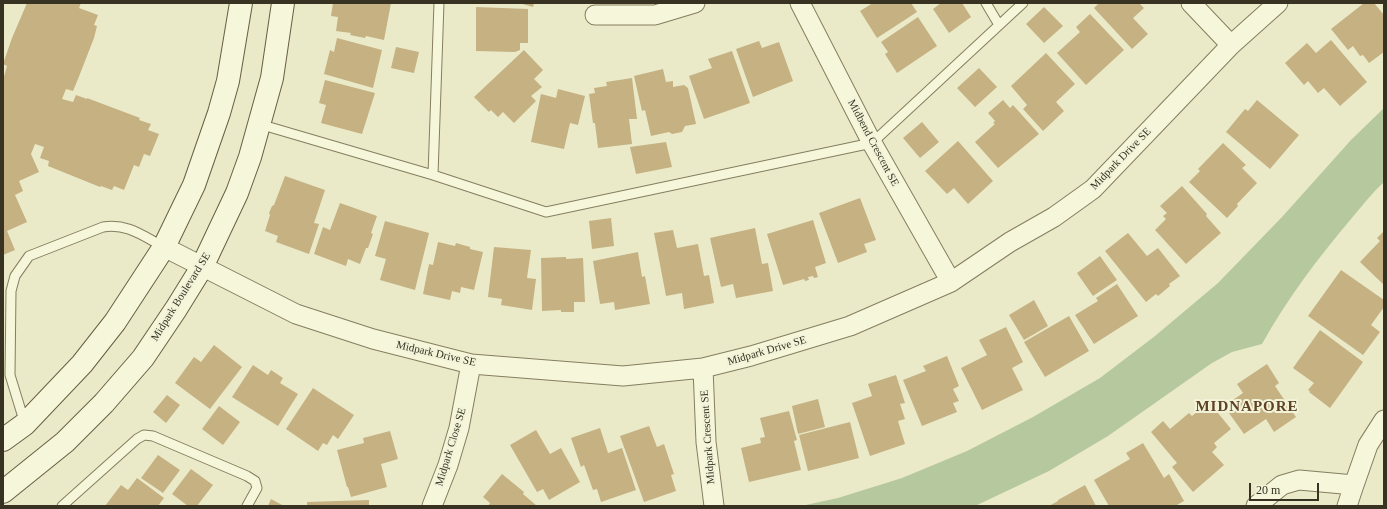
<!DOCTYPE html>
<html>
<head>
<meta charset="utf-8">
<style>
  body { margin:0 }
  #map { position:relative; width:1387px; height:509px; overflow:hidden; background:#eaeac9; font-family:"Times New Roman",serif }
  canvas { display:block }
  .frame { position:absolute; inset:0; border:4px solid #373221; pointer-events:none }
  .scale { position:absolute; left:1249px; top:483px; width:70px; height:18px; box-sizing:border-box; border:2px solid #373221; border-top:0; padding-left:5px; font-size:12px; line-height:14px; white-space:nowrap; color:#373221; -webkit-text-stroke:3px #f2f3d8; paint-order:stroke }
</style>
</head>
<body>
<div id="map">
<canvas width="1387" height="509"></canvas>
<div class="frame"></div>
<div class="scale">20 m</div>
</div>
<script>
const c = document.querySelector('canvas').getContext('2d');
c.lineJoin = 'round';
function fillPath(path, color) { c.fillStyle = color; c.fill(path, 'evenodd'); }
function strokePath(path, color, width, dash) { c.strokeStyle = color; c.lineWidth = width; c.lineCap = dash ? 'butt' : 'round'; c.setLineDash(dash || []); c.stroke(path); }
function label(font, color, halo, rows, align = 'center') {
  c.font = font + ' "Times New Roman",serif'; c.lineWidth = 4; c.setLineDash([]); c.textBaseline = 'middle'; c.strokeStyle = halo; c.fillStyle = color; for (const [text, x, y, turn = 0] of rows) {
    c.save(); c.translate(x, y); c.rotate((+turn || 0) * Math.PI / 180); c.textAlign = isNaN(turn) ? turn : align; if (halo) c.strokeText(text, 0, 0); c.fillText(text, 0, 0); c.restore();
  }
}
fillPath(new Path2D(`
  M 1384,108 L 1384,182 C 1372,193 1362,206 1351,219 C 1318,258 1287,299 1262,344 L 1232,352 L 1212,363 L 1108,436 L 1049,471 L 975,506 L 801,506 L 838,498 L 902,478 L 967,451 L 1033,417 L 1100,378 L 1155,336 L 1218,283 L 1282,217 L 1351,140 Z`), '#b6c89d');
fillPath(new Path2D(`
  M 27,3 L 81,3 L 79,8 L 98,15 L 94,25 L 97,26 L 94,38 L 78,79 L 73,91 L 66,89 L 62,99 L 73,102 L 76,95 L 87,99 L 87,98 L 140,118 L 139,120 L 151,124 L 148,130 L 159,134 L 150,156 L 144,154 L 139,167 L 134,165 L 124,190 L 114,186 L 112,190 L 101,186 L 100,187 L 48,166 L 49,161 L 40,158 L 44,147 L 35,144 L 31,154 L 39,172 L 19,181 L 23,191 L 15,195 L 27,222 L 7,231 L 15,250 L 3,255 L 3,80 L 7,66 L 3,64 L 12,38 Z
  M 333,3 L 391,3 L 384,40 L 366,36 L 365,38 L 350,35 L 351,33 L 336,31 L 338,17 L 331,16 Z
  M 519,3 L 534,3 L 533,7 Z
  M 873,3 L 911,3 L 917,12 L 877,38 L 860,11 Z
  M 941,3 L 962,3 L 971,17 L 949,33 L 933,9 Z
  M 1099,3 L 1139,3 L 1144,8 L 1133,18 L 1148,34 L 1132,49 L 1094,8 Z
  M 1364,3 L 1374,3 L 1384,15 L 1384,52 L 1369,63 L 1363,55 L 1360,56 L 1353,46 L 1348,50 L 1331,29 Z
  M 476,7 L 528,9 L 528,43 L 520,43 L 520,50 L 515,52 L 476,51 Z
  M 1044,7 L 1063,26 L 1044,43 L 1026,24 Z
  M 1090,14 L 1124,50 L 1086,85 L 1057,53 L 1080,32 L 1076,27 Z
  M 918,17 L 937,46 L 897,73 L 885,54 L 888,52 L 881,42 Z
  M 337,38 L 382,50 L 373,88 L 324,74 L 330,50 L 334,52 Z
  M 1331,40 L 1367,82 L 1340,106 L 1324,88 L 1318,93 L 1308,81 L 1304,85 L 1285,63 L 1307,43 L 1316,53 Z
  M 759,41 L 762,48 L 779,42 L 793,81 L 753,97 L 736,49 Z
  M 396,47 L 419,52 L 414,73 L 391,68 Z
  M 524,50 L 543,70 L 534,79 L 542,87 L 531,96 L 536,101 L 514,123 L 503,112 L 498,117 L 491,110 L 489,112 L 474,97 Z
  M 732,51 L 750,103 L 704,119 L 689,76 L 712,68 L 708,59 Z
  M 1046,53 L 1075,84 L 1056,102 L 1064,111 L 1043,131 L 1023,109 L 1027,105 L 1011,86 Z
  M 979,68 L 997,87 L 975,107 L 957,88 Z
  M 663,69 L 666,82 L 673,81 L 673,87 L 684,85 L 688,88 L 696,124 L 685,126 L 682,132 L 672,134 L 669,132 L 651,136 L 645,110 L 642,111 L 634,76 Z
  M 632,78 L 637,119 L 629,119 L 632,144 L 598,148 L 595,123 L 593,123 L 589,94 L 595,93 L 594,88 L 607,86 L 606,82 Z
  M 325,80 L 375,93 L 362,134 L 321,123 L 326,105 L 319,103 Z
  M 558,89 L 585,96 L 578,125 L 570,123 L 564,149 L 531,142 L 541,94 L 556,98 Z
  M 1003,100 L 1010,108 L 1013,105 L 1039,134 L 998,168 L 975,142 L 995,124 L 993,123 L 995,121 L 988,113 Z
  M 1257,100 L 1299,135 L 1270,169 L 1226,132 L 1245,109 L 1248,111 Z
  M 922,122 L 939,142 L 920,158 L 903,138 Z
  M 958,141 L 993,181 L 968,204 L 954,188 L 947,194 L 925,171 Z
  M 666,142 L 672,167 L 636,174 L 630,147 Z
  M 1223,143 L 1246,165 L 1242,168 L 1257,183 L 1237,204 L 1238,206 L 1227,218 L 1189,182 L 1200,171 L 1198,169 Z
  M 285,176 L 325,190 L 314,223 L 319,224 L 309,254 L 276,242 L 278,236 L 265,231 L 270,215 L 269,213 L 272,206 L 274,205 Z
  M 1182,186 L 1207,214 L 1206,216 L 1221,233 L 1186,264 L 1155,230 L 1166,219 L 1163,216 L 1167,213 L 1160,206 Z
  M 860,198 L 876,240 L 864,244 L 867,252 L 838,263 L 819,213 Z
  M 340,203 L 377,216 L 371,233 L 373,234 L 368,248 L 366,248 L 360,264 L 348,259 L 346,266 L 314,254 L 323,227 L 330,230 Z
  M 611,218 L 614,246 L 592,249 L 589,221 Z
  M 813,220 L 826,263 L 815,267 L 818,277 L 814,278 L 813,276 L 808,277 L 809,280 L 805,281 L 804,279 L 783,285 L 767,234 Z
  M 385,221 L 429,233 L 415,290 L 380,280 L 386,259 L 375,256 Z
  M 755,228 L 762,264 L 768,263 L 773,291 L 736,298 L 733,284 L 721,287 L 710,238 Z
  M 673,230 L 677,248 L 698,244 L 704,276 L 709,275 L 714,303 L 684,309 L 682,293 L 666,296 L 654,233 Z
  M 1384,231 L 1384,285 L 1360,262 L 1380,241 L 1377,238 Z
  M 1128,233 L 1147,256 L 1158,248 L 1180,276 L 1169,284 L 1170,286 L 1158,296 L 1156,294 L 1146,302 L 1105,251 Z
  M 438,242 L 455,246 L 456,243 L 470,247 L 470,249 L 483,252 L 474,290 L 461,287 L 460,293 L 452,291 L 450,300 L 423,294 L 429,264 L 433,265 Z
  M 494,247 L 531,250 L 527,278 L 536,279 L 532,310 L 501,305 L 502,299 L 488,297 Z
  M 638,252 L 642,277 L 645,276 L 650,304 L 615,310 L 614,302 L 600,304 L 593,261 Z
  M 1100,256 L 1117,280 L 1093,296 L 1077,273 Z
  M 566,257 L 566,259 L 583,258 L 585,302 L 574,302 L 574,312 L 561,312 L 561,310 L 542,311 L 541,258 Z
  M 1341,270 L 1384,300 L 1384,307 L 1371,325 L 1380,332 L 1363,355 L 1308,316 Z
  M 1117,284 L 1138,316 L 1094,344 L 1075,315 L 1098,301 L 1096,298 Z
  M 1034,300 L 1048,326 L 1024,340 L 1009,315 Z
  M 1069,316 L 1089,351 L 1045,377 L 1024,342 Z
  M 1006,327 L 1023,362 L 1012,368 L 1023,390 L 982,410 L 961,368 L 987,355 L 979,340 Z
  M 1320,330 L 1363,362 L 1330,408 L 1309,392 L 1310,391 L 1308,390 L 1314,383 L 1293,368 Z
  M 214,345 L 242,367 L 210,409 L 175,383 L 194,357 L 201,362 Z
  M 947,356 L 959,386 L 953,389 L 959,401 L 953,403 L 957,412 L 922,426 L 903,380 L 926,371 L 923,366 Z
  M 1267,364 L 1279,383 L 1275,386 L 1296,417 L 1274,432 L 1266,419 L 1244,434 L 1224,406 L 1243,393 L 1237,384 Z
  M 253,365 L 268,375 L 271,370 L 283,378 L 280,383 L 298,394 L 278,426 L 232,397 Z
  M 896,375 L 905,403 L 900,404 L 905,419 L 898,421 L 905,444 L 870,456 L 852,403 L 872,396 L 868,384 Z
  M 313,388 L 354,415 L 338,439 L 333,435 L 327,445 L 323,443 L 318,451 L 286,429 Z
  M 167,395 L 180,405 L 166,423 L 153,412 Z
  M 818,399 L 825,427 L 798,434 L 792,406 Z
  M 1209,402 L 1231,429 L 1214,443 L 1217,447 L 1212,452 L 1224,465 L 1193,492 L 1172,467 L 1177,463 L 1151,432 L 1163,421 L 1170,429 L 1189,413 L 1192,416 Z
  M 219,406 L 240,422 L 223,445 L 202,429 Z
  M 789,411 L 797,440 L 794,441 L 801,470 L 749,482 L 741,448 L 761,443 L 760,438 L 765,437 L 760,418 Z
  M 850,422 L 859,458 L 808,471 L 799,435 Z
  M 649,426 L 657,447 L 664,444 L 674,474 L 671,475 L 676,491 L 644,502 L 620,436 Z
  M 600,428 L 608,453 L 622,448 L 636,490 L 601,502 L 597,489 L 593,490 L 584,465 L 581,467 L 571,438 Z
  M 536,430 L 550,454 L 561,448 L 580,482 L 549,500 L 543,489 L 537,492 L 510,445 Z
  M 390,431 L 398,459 L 381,464 L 387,487 L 351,497 L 348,487 L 347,487 L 337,450 L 364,443 L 363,438 Z
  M 1143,443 L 1164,478 L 1169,474 L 1184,501 L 1175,506 L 1109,506 L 1094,480 L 1130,459 L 1126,453 Z
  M 158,455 L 180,470 L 163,493 L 141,478 Z
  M 191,469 L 213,485 L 197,506 L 188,506 L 172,494 Z
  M 502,474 L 524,492 L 523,494 L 537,506 L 488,506 L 490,503 L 483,497 Z
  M 137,478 L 164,498 L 158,506 L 105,506 L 121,485 L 128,490 Z
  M 1085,485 L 1096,506 L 1049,506 L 1058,501 L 1058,500 Z
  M 271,499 L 284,506 L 268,506 Z
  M 369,500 L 369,506 L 307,506 L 307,502 Z`), '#c5b182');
const lane = new Path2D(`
  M 986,3 L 999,25
  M 259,124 L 433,175 L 546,212 L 872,143 L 1023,3
  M 433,175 L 439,3
  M 25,424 L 10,375 L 11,291 L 15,276 L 29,256 L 103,227 C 127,223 143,236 164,247
  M 62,506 L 137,439 L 144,435 L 153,436 L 247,476 L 255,481 L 257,488 L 247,506`);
const street = new Path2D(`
  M 800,3 L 872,143 L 951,282
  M 1191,3 L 1231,45
  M 595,15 L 655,15 L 695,3
  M 164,247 L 296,314 L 373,339 L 471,364 L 623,376 L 703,368 L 751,356 L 850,326 L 951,282 L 1010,242 L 1054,217 L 1093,189 L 1231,45 L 1278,3
  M 703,368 L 706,442 L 714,506
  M 432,506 L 448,465 L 459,428 L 471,364
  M 1256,506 L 1282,485 L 1299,480 L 1354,485 L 1368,445 L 1384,420
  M 1347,506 L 1354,485`);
const secondary = new Path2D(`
  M 3,440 L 25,424 L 82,364 L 115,322 L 164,247 L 194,185 L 219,113 L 228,81 L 241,3
  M 3,492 L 65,442 L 104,403 L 143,358 L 176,309 L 202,267 L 237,193 L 250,157 L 272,78 L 283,3`);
strokePath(lane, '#857e5f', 11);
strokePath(street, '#857e5f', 21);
strokePath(secondary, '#675f42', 24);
strokePath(lane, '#f6f6db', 9);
strokePath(street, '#f6f6db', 19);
strokePath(secondary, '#f6f6db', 22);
label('11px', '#373221', '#f2f3d8', [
  ["Midbend Crescent SE",873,143,62],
  ["Midpark Drive SE",1121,159,-46],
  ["Midpark Boulevard SE",181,297,-58],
  ["Midpark Drive SE",767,351,-16],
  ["Midpark Drive SE",436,354,13],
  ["Midpark Crescent SE",708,437,-94],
  ["Midpark Close SE",451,447,-73]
]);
c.letterSpacing = '1px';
label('bold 15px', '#5f4225', '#f2f3d8', [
  ["MIDNAPORE",1247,407]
]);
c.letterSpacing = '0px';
</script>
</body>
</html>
